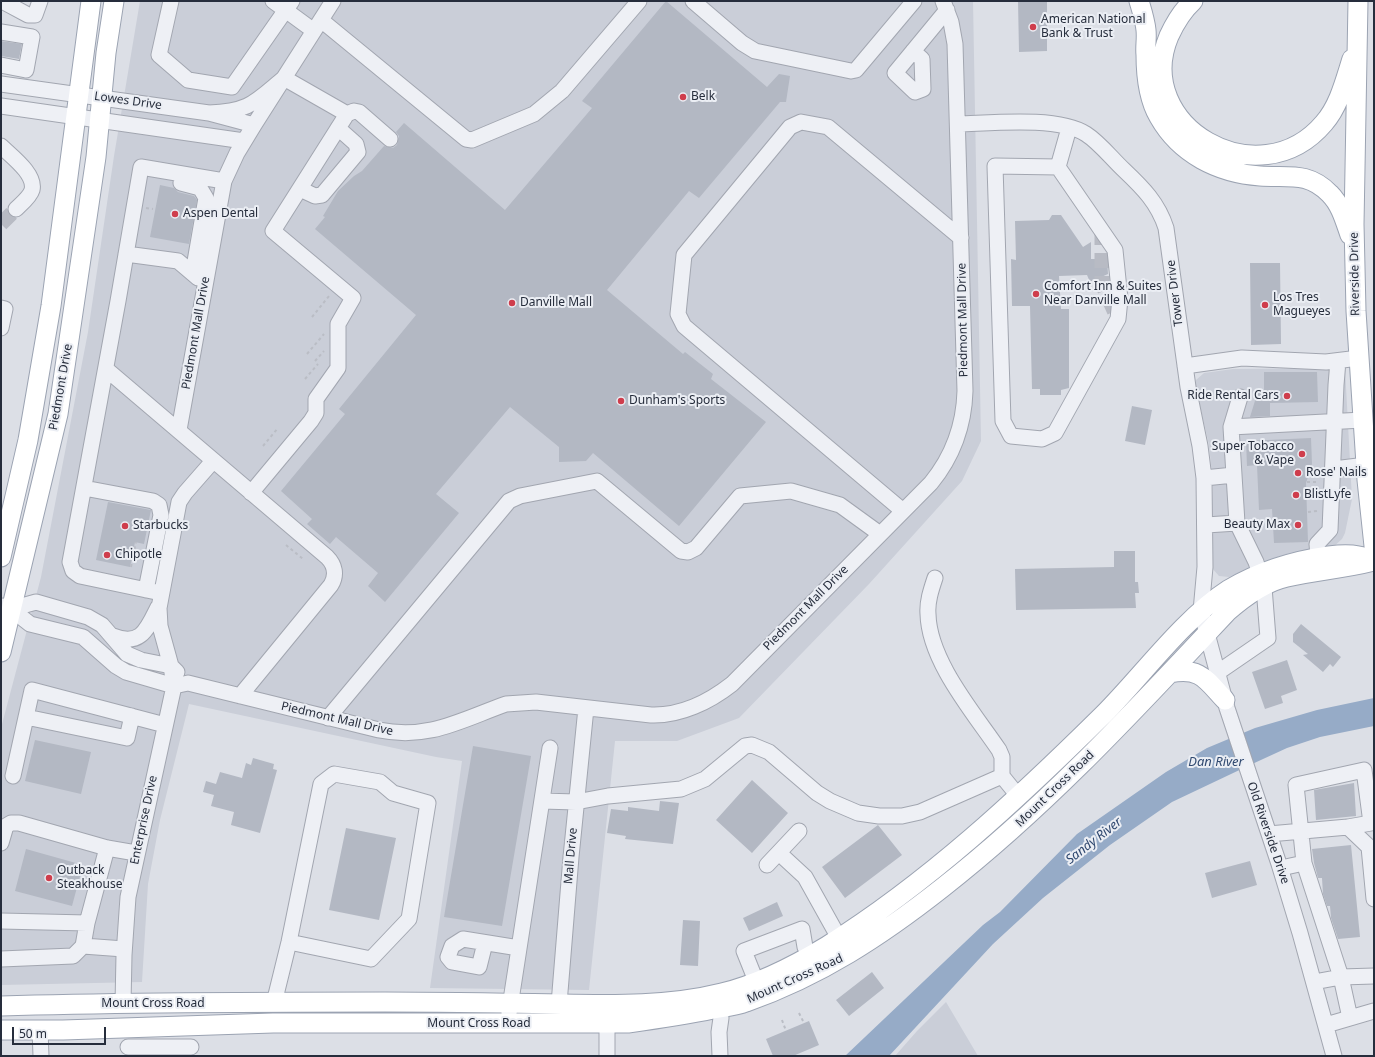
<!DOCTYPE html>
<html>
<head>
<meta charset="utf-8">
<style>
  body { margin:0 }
  #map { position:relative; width:1375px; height:1057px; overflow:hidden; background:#dcdfe6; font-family:"Noto Sans",sans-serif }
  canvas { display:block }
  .frame { position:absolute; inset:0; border:2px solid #262d3c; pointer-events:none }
  .scale { position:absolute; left:12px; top:1027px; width:94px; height:18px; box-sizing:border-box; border:2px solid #262d3c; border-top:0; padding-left:5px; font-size:12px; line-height:14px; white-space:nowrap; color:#262d3c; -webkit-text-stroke:3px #ebeef4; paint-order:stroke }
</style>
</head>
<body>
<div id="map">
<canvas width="1375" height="1057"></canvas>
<div class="frame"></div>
<div class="scale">50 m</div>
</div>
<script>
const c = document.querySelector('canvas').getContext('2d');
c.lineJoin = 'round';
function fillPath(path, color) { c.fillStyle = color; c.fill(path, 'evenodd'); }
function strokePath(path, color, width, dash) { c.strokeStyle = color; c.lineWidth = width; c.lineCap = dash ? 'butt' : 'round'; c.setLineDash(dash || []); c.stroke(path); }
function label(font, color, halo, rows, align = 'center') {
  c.font = font + ' "Noto Sans",sans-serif'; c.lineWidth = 4; c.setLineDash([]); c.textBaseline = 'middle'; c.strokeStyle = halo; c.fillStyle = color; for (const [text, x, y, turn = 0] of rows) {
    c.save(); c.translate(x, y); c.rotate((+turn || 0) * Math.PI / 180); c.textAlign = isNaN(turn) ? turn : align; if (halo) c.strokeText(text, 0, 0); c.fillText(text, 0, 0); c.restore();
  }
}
fillPath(new Path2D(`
  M 140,1 L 973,1 L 981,441 L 962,481 L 869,584 L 739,718 L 677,741 L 615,741 L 589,990 L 430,988 L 462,761 L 436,757 L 189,704 L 160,820 L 148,884 L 142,982 L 1,985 L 1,728 L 41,577 L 88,332 L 114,156 Z
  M 1345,368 L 1352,499 L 1345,533 L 1342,539 L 1332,548 L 1290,553 L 1266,561 L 1229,577 L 1219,576 L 1211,567 L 1213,484 L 1209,445 L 1195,384 L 1196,380 L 1204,373 L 1233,369 Z
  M 946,1002 L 978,1056 L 895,1056 L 917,1031 Z`), '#caced8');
fillPath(new Path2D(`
  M 1374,698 L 1374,726 L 1320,737 L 1287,748 L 1250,765 L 1172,802 L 1110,845 L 1043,898 L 993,944 L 889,1056 L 845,1056 L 983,925 L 1000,912 L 1077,834 L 1166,772 L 1207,748 L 1255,728 L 1317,710 Z`), '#96abc7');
fillPath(new Path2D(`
  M 666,1 L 767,87 L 779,74 L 790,76 L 786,102 L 780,102 L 699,198 L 689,191 L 607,290 L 683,354 L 685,352 L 713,374 L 711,379 L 766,422 L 679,526 L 593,453 L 586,461 L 559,462 L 559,447 L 510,407 L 436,494 L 459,513 L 385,602 L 368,586 L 378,573 L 336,537 L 330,544 L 307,524 L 312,519 L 281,491 L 345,414 L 339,409 L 416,315 L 315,229 L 325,217 L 323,216 L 338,191 L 354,176 L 362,171 L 384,146 L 393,148 L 397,145 L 399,136 L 396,132 L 404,123 L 505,210 L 592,108 L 582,101 Z
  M 1018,1 L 1047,1 L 1047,51 L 1019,52 Z
  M 1,41 L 22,44 L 19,59 L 1,56 Z
  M 160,185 L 174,188 L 178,192 L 194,196 L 197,200 L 189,244 L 150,237 Z
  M 1052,215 L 1061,215 L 1083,247 L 1091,242 L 1091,259 L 1107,259 L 1108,274 L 1090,282 L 1087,275 L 1059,276 L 1061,309 L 1069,309 L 1069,388 L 1061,390 L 1061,395 L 1040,395 L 1040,389 L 1032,389 L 1030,306 L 1012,306 L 1011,259 L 1016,260 L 1015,221 L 1049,220 Z
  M 1250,263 L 1280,263 L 1281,344 L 1251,345 Z
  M 1264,372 L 1317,372 L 1318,402 L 1270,403 L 1270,416 L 1250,417 L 1258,391 L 1264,391 Z
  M 1132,406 L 1152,410 L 1145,445 L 1125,441 Z
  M 1311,438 L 1312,464 L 1306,483 L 1308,542 L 1274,543 L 1272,509 L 1259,510 L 1257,465 L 1247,466 L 1246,441 Z
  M 108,502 L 151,510 L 144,544 L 135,542 L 130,567 L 96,560 Z
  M 1114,551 L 1135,551 L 1135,582 L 1138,582 L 1139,593 L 1135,593 L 1136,608 L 1016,610 L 1015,569 L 1114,567 Z
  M 1301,624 L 1341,657 L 1333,667 L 1330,664 L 1323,672 L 1303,655 L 1308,654 L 1293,642 L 1293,634 Z
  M 1287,660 L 1297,690 L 1281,696 L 1283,703 L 1265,709 L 1252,672 Z
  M 35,740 L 91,752 L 81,794 L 25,781 Z
  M 473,746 L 531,756 L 502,926 L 444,917 Z
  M 253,758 L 274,764 L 273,769 L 277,770 L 260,833 L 231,825 L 234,812 L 211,806 L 214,795 L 203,792 L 206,781 L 216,784 L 220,772 L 242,778 L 246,763 L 251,765 Z
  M 752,780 L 788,813 L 752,853 L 716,820 Z
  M 1354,783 L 1356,816 L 1316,820 L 1314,790 Z
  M 660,801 L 679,803 L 673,844 L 625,839 L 626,836 L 607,833 L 611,809 L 628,811 L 628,807 L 659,811 Z
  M 878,825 L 902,855 L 845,898 L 822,867 Z
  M 346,828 L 396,838 L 379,920 L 329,910 Z
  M 1351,845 L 1360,937 L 1338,939 L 1331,918 L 1330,906 L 1327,906 L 1323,894 L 1322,878 L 1318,878 L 1314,863 L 1312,849 Z
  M 26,849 L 83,865 L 72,906 L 15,891 Z
  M 1250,861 L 1257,885 L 1212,898 L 1205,873 Z
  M 777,902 L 783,916 L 749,931 L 743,918 Z
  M 683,920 L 700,921 L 698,966 L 680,965 Z
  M 872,972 L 884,988 L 849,1016 L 836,1000 Z
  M 809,1021 L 819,1045 L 793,1056 L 773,1056 L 766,1039 Z`), '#b3b8c3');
strokePath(new Path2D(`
  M 1,224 L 16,209
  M 1102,230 L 1102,284 L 1118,319`), '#b8bbc4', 15, [15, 8]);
const minor = new Path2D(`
  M 2,1 L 28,15 L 35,15 L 40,1
  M 171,1 L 159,55 L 188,80 L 232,87 L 292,1
  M 273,1 L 314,31
  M 693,1 L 742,43 L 755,51 L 851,71 L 856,70 L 914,1
  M 321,20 L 466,139 L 472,140 L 534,114 L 562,91 L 639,1
  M 1,32 L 32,37 L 26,70 L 1,65
  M 913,51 L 922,59 L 923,89 L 915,92 L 895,73 L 947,10
  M 1,84 L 209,113 L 254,125
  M 1,106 L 244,141
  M 209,113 C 250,111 254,103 284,78 L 347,114 L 273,231 L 353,298 L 338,324 L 338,368 L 316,399 L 316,413 L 311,421 L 251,493
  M 347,114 L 354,111 L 359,112 L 390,139
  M 959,124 C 992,123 1058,116 1086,134 C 1100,143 1112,159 1124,170 C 1143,188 1158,203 1166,228 L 1188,387 L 1200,446 L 1204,478 L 1205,567 L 1201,611 L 1227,708 L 1279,864 L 1300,933 L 1334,1056
  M 1,146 C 11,156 36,174 32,190 C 30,197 21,204 16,209
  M 1058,167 L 995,166 L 1003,421 L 1011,436 L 1042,439 L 1055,433 L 1118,319 L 1120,299 L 1115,250 L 1058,167 L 1069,128
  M 181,183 L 200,188 L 206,198 L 193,273
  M 300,189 L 315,196 L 322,195 L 358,152 L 356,144 L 338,128
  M 126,254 L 178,261 L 198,278
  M 1,308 L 5,309 L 1,328
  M 1185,366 L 1242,358 L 1326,362 L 1359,358
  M 106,369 L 327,557 C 335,565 337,575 331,585 L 240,696
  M 1231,427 L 1363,420
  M 179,430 L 224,181 L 237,153 L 254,125 L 333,1
  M 1334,469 L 1366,465
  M 1204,478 L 1234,475
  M 84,488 L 153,501 L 159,505 L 161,515 L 146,590
  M 903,511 L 684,326 L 678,314 L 684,255 L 790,127 L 801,122 L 828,127 L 961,238
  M 1206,525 L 1237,523
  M 1319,568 L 1317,544 L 1330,530 L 1336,385 L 1338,361
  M 935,578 C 931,590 927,602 928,614 C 929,661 974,713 999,750 L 1002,757 L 1002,776 L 1019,797
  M 161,593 L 80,576 L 73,571 L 70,562 L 118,301 L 141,167 L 224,181
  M 3,606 L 11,609 L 30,624 L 83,637 L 116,666 L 126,672 L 174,686
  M 11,609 L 36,602 L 88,617 L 102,625 L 127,654 L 141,660 L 171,666 L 177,672
  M 113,636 C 141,647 147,629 158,607
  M 1217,673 L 1268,638 L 1264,587 L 1256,562 L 1237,523 L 1231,427 L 1240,397
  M 174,686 L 188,683 L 379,730 C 429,740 461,720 506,704 L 536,702 L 651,715 C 680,716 709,702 732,684 L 931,483 C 953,456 964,426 965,391 L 955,44 L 951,22 L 943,1
  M 26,717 L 127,738 L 132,716
  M 328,718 L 509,501 L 520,496 L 597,481 L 681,551 L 688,552 L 696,548 L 740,496 L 791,491 L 840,505 L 880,534
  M 13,776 L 32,690 L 165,725
  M 542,801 L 576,802 L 608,796 L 681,789 L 705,779 L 745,746 L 752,745 L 769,752 L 817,793 L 830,801 L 858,813 L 879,816 L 902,816 L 920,812 L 1002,776
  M 1269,834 L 1348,827 L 1369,847 L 1374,899
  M 1,843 L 6,826 L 11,823 L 19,823 L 107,848 L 136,853
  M 779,853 L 805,877 L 844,947
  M 1304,863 L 1296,785 L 1364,770 L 1371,823 L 1348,827
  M 767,865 L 799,831
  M 1281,868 L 1304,863 L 1341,977 L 1350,1018
  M 1,921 L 87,923
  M 485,943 L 479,967 L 452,962 L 448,957 L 452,946 L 463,939 L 519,948
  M 83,946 L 87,923 L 107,848
  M 1,959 L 73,956 L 83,946 L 124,949
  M 1314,982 L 1341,977 L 1374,976
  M 760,991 L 744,951 L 802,929 L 805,947 L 814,965
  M 716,998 L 721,1018 L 719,1032 L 720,1056
  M 274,1003 L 289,942 L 321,784 L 334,774 L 380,782 L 393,793 L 428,803 L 409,919 L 371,959 L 289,942
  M 123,1004 L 124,955 L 128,897 L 174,686 L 171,666 L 160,626 L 159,608 L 179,502 L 185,493 L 213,461
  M 559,1004 L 571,857 L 586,708
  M 509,1013 L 550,748
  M 1326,1025 L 1374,1011
  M 40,1030 L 41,1056
  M 128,1047 L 191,1047
  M 607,1056 L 607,1012`);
const major = new Path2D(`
  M 1139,1 C 1142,11 1145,20 1146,30 C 1147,39 1145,47 1146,55 C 1146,75 1149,100 1159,117 C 1180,154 1218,173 1260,176 C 1288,178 1308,171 1330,194 C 1341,205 1345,221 1350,235
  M 1193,1 C 1182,11 1175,23 1169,36 C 1131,126 1259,200 1324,123 C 1339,106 1345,81 1352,59
  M 1358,1 L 1354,224 L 1356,311 L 1367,480 L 1374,546
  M 1,557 L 28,440 L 51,306 L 91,1
  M 1,652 L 58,414 L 96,157 L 106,53 L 114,1
  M 1170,673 C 1201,667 1206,680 1225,700
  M 1,1006 C 129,1002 257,1002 385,1002 C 444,1002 503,1003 562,1004 C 615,1005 670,1006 722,993 C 759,984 794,966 827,946 C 929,882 1018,799 1103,715 C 1142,676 1183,619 1228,590 C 1260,571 1292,561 1329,556 C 1336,555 1344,554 1352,555 C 1359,556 1367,558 1374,560
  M 1,1030 L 63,1030 L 273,1023 L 628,1023 C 657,1019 685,1015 713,1009 C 724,1007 736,1006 746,1002 C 820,976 881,936 942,888 C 1047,806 1136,709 1227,612 C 1244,597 1264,582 1287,577 C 1316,570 1344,569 1374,561`);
strokePath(minor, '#a2a6b0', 17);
strokePath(major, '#9ba3b2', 21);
strokePath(new Path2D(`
  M 146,208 L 153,209
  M 312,317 L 329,296
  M 307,354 L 324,334
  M 315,361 L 324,351
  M 305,379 L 318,364
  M 263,446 L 278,428
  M 1307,482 L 1318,482
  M 1308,512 L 1317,511
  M 286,545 L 303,559
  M 131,567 L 136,542
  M 799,1013 L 804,1023
  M 782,1020 L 786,1031`), '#babdc5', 2, [3, 3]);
strokePath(minor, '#eef0f5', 15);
strokePath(major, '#fff', 19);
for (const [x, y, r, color] of [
  [1033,27,4,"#cf3d4c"],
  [683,97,4,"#cf3d4c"],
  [175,214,4,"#cf3d4c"],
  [1036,294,4,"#cf3d4c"],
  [512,303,4,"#cf3d4c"],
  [1265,305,4,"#cf3d4c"],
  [1287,396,4,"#cf3d4c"],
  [621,401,4,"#cf3d4c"],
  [1302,454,4,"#cf3d4c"],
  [1298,473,4,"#cf3d4c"],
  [1296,495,4,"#cf3d4c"],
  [1298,525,4,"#cf3d4c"],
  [125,526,4,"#cf3d4c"],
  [107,555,4,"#cf3d4c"],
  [49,878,4,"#cf3d4c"]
]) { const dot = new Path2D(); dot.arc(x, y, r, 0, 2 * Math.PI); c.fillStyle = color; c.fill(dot); strokePath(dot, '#ebeef4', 1.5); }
label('12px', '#262d3c', '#ebeef4', [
  ["American National",1041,20],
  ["Bank & Trust",1041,34],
  ["Belk",691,97],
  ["Aspen Dental",183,214],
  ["Comfort Inn & Suites",1044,287],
  ["Near Danville Mall",1044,301],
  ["Los Tres",1273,298],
  ["Magueyes",1273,312],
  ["Danville Mall",520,303],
  ["Ride Rental Cars",1279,396,"right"],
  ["Dunham's Sports",629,401],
  ["Super Tobacco",1294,447,"right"],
  ["& Vape",1294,461,"right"],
  ["Rose' Nails",1306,473],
  ["BlistLyfe",1304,495],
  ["Beauty Max",1290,525,"right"],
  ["Starbucks",133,526],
  ["Chipotle",115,555],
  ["Outback",57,871],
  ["Steakhouse",57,885]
], 'left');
label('12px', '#262d3c', '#ebeef4', [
  ["Lowes Drive",128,101,8],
  ["Riverside Drive",1355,274,-91],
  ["Tower Drive",1175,293,-97],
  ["Piedmont Mall Drive",963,320,-91],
  ["Piedmont Mall Drive",196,333,-80],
  ["Piedmont Drive",61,387,-80],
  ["Piedmont Mall Drive",806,608,-45],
  ["Piedmont Mall Drive",337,719,13],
  ["Mount Cross Road",1055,789,-44],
  ["Enterprise Drive",144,820,-78],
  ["Old Riverside Drive",1268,833,71],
  ["Mall Drive",571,856,-85],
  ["Mount Cross Road",795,979,-24],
  ["Mount Cross Road",153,1004],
  ["Mount Cross Road",479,1024]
]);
label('italic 13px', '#304970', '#ebeef4', [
  ["Dan River",1216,762],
  ["Sandy River",1094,841,-38]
]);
</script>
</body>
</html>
